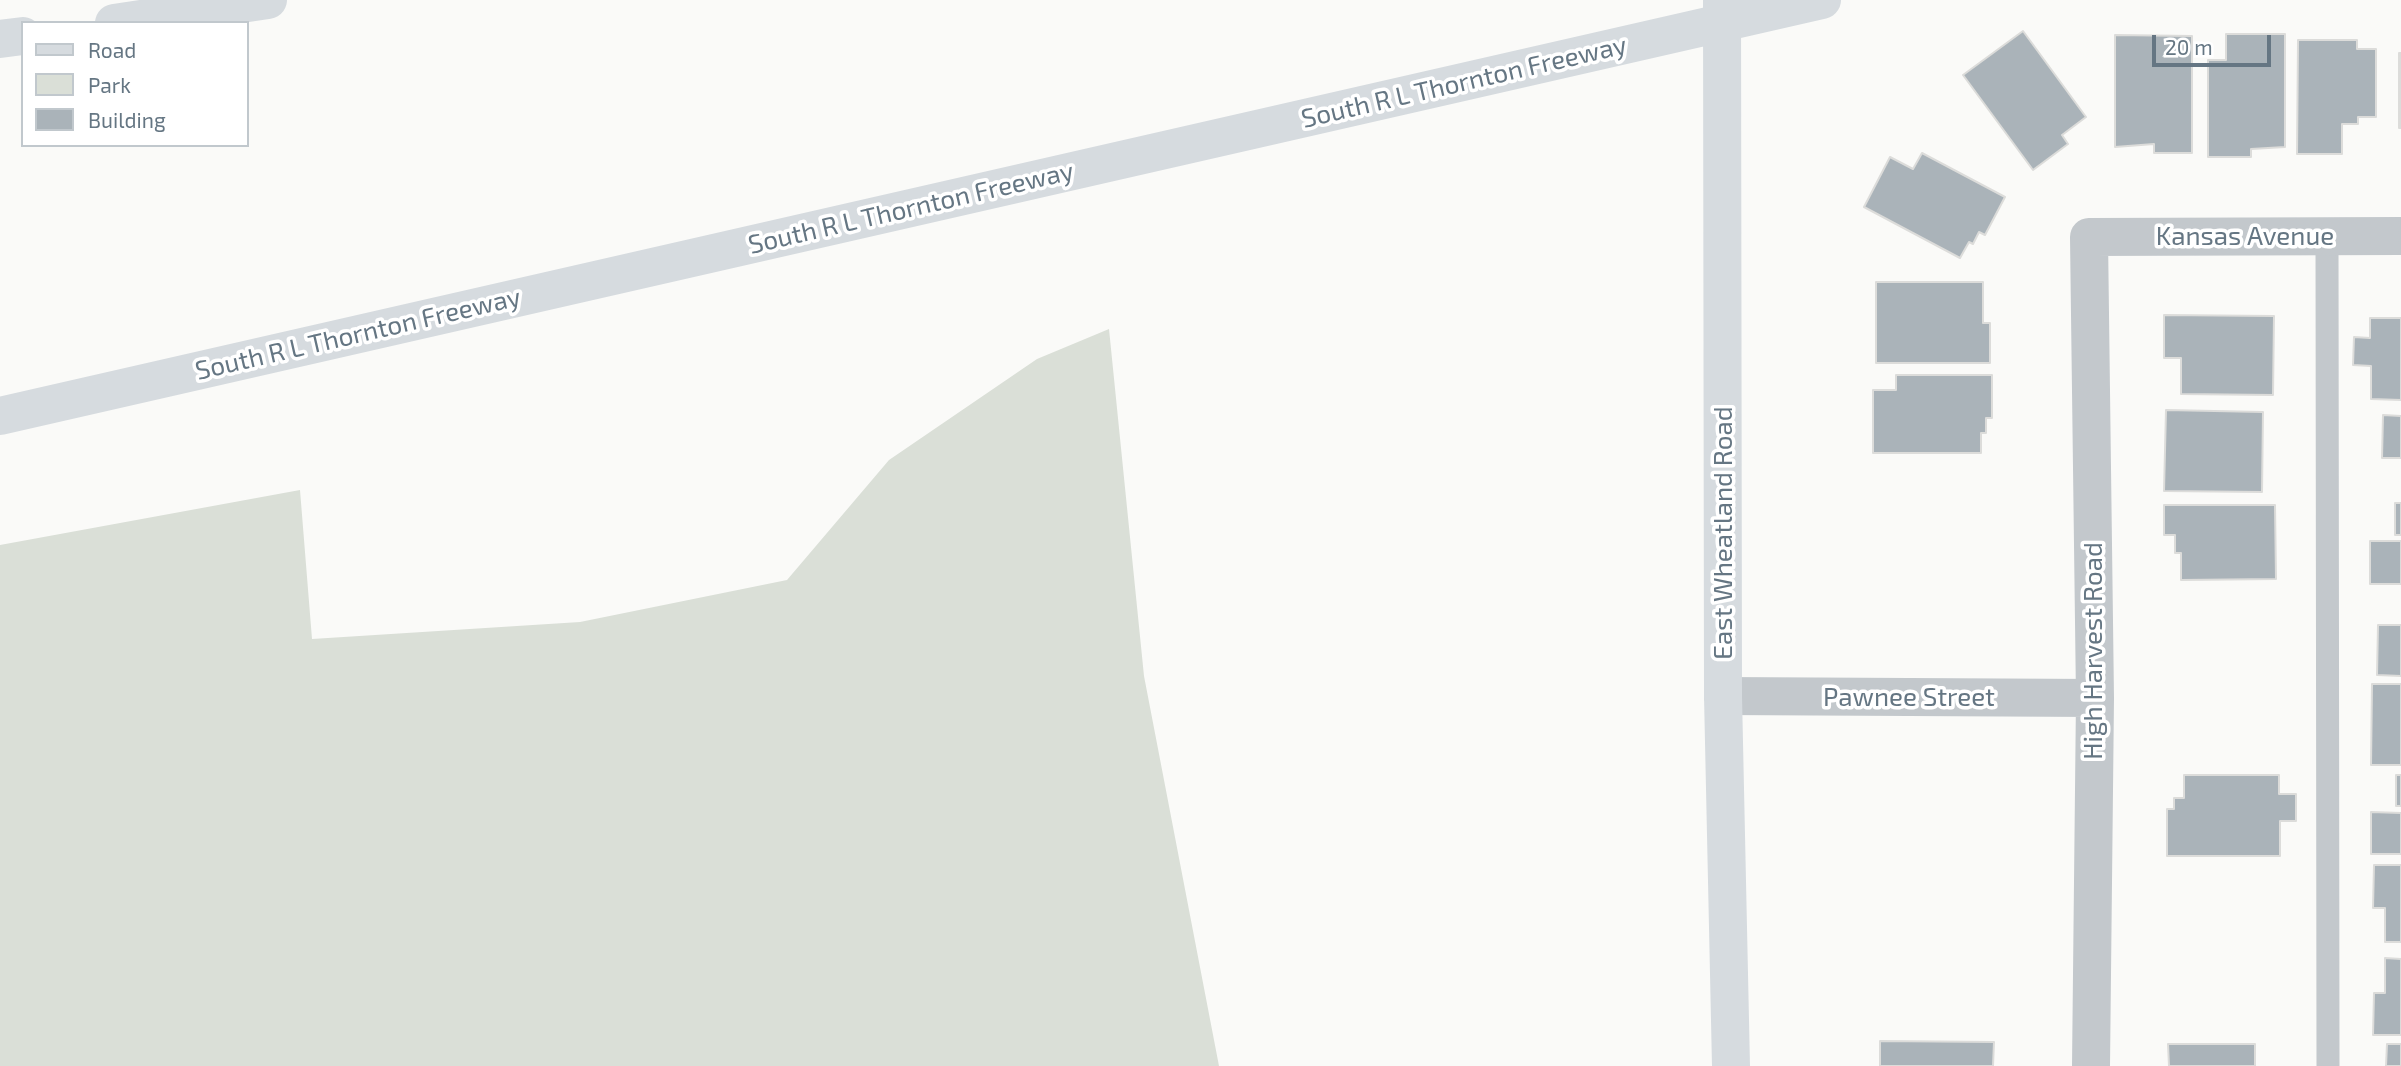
<!DOCTYPE html>
<html>
<head>
<meta charset="utf-8">
<style>
  body { margin:0 }
  #map { position:relative; width:2401px; height:1066px; overflow:hidden; background:#fafaf8; font-family:"Exo 2",sans-serif }
  canvas { display:block }
  .legend { position:absolute; left:21px; top:21px; width:228px; height:126px; box-sizing:border-box; background:#fff; border:2px solid #c1c8cd; margin:0; padding:9px 12px; list-style:none; font-size:21px; color:#657683 }
  .legend li { display:flex; align-items:center; gap:14px; height:35px }
  .legend b { width:35px; border:2px solid #c1c8cd }
  .scale { position:absolute; left:2152px; top:35px; width:119px; height:32px; box-sizing:border-box; border:4px solid #657683; border-top:0; padding-left:9px; font-size:21px; line-height:24px; white-space:nowrap; color:#657683; -webkit-text-stroke:5px #fff; paint-order:stroke }
</style>
</head>
<body>
<div id="map">
<canvas width="2401" height="1066"></canvas>
<ul class="legend">
<li><b style="height:9px;background:#d6dbdf"></b>Road</li>
<li><b style="height:19px;background:#dadfd7"></b>Park</li>
<li><b style="height:19px;background:#aab3b9"></b>Building</li>
</ul>
<div class="scale">20 m</div>
</div>
<script>
const c = document.querySelector('canvas').getContext('2d');
c.lineJoin = 'round';
function fillPath(path, color) { c.fillStyle = color; c.fill(path, 'evenodd'); }
function strokePath(path, color, width, dash) { c.strokeStyle = color; c.lineWidth = width; c.lineCap = dash ? 'butt' : 'round'; c.setLineDash(dash || []); c.stroke(path); }
function label(font, color, halo, rows, align = 'center') {
  c.font = font + ' "Exo 2",sans-serif'; c.lineWidth = 7; c.setLineDash([]); c.textBaseline = 'middle'; c.strokeStyle = halo; c.fillStyle = color; for (const [text, x, y, turn = 0] of rows) {
    c.save(); c.translate(x, y); c.rotate((+turn || 0) * Math.PI / 180); c.textAlign = isNaN(turn) ? turn : align; if (halo) c.strokeText(text, 0, 0); c.fillText(text, 0, 0); c.restore();
  }
}
fillPath(new Path2D(`
  M 1109,329 L 1144,676 L 1219,1066 L 0,1066 L 0,545 L 300,490 L 312,639 L 580,622 L 787,580 L 889,460 L 1037,359 Z`), '#dadfd7');
const building = new Path2D(`
  M 2023,31 L 2086,117 L 2062,135 L 2068,144 L 2033,170 L 1963,75 Z
  M 2226,34 L 2285,34 L 2285,147 L 2251,149 L 2251,157 L 2208,157 L 2208,60 L 2226,60 Z
  M 2115,35 L 2192,36 L 2192,153 L 2154,153 L 2154,144 L 2115,147 Z
  M 2298,40 L 2357,40 L 2357,49 L 2376,49 L 2376,117 L 2358,117 L 2358,124 L 2342,124 L 2342,154 L 2297,154 Z
  M 2399,53 L 2401,53 L 2401,128 L 2399,128 Z
  M 1922,153 L 2005,197 L 1985,235 L 1979,232 L 1973,244 L 1969,242 L 1960,258 L 1864,207 L 1890,157 L 1913,169 Z
  M 1876,282 L 1983,282 L 1983,323 L 1990,323 L 1990,363 L 1876,363 Z
  M 2164,315 L 2274,316 L 2273,395 L 2181,394 L 2181,358 L 2164,358 Z
  M 2370,318 L 2401,318 L 2401,400 L 2371,399 L 2371,366 L 2353,365 L 2354,337 L 2370,338 Z
  M 1896,375 L 1992,375 L 1992,418 L 1986,418 L 1986,433 L 1981,433 L 1981,453 L 1873,453 L 1873,390 L 1896,390 Z
  M 2166,410 L 2263,412 L 2262,492 L 2164,491 Z
  M 2383,415 L 2401,416 L 2401,458 L 2382,458 Z
  M 2395,503 L 2401,503 L 2401,535 L 2395,535 Z
  M 2164,505 L 2275,505 L 2276,579 L 2181,580 L 2181,553 L 2175,553 L 2175,535 L 2164,535 Z
  M 2370,541 L 2401,541 L 2401,584 L 2370,584 Z
  M 2378,625 L 2401,625 L 2401,676 L 2377,675 Z
  M 2372,684 L 2401,684 L 2401,765 L 2371,765 Z
  M 2184,775 L 2279,775 L 2279,794 L 2296,794 L 2296,821 L 2280,821 L 2280,856 L 2167,856 L 2167,809 L 2174,809 L 2174,798 L 2184,798 Z
  M 2396,775 L 2401,775 L 2401,806 L 2396,806 Z
  M 2371,812 L 2401,813 L 2401,854 L 2371,854 Z
  M 2374,865 L 2401,865 L 2401,942 L 2385,942 L 2385,908 L 2373,908 Z
  M 2385,958 L 2401,959 L 2401,1035 L 2373,1035 L 2374,993 L 2385,993 Z
  M 1880,1041 L 1994,1042 L 1993,1066 L 1880,1066 Z
  M 2168,1044 L 2255,1044 L 2255,1066 L 2169,1066 Z
  M 2387,1044 L 2401,1044 L 2401,1066 L 2386,1066 Z`);
fillPath(building, '#aab3b9');
strokePath(building, '#dcdcda', 2);
strokePath(new Path2D(`
  M 2327,236 L 2328,1066`), '#c3c8cc', 23);
strokePath(new Path2D(`
  M 1723,696 L 2095,698
  M 2091,1066 L 2095,698 L 2089,237 L 2401,236`), '#c3c8cc', 38);
strokePath(new Path2D(`
  M 1722,0 L 1723,696 L 1731,1066
  M 0,416 L 1822,0`), '#d6dbdf', 38);
strokePath(new Path2D(`
  M 114,23 L 268,0
  M 0,39 L 23,36`), '#d6dbdf', 38);
label('26px', '#657683', '#fff', [
  ["South R L Thornton Freeway",1464,82,-13],
  ["South R L Thornton Freeway",911,208,-13],
  ["Kansas Avenue",2245,236],
  ["South R L Thornton Freeway",358,334,-13],
  ["East Wheatland Road",1723,533,-90],
  ["High Harvest Road",2093,651,-90],
  ["Pawnee Street",1909,697]
]);
</script>
</body>
</html>
